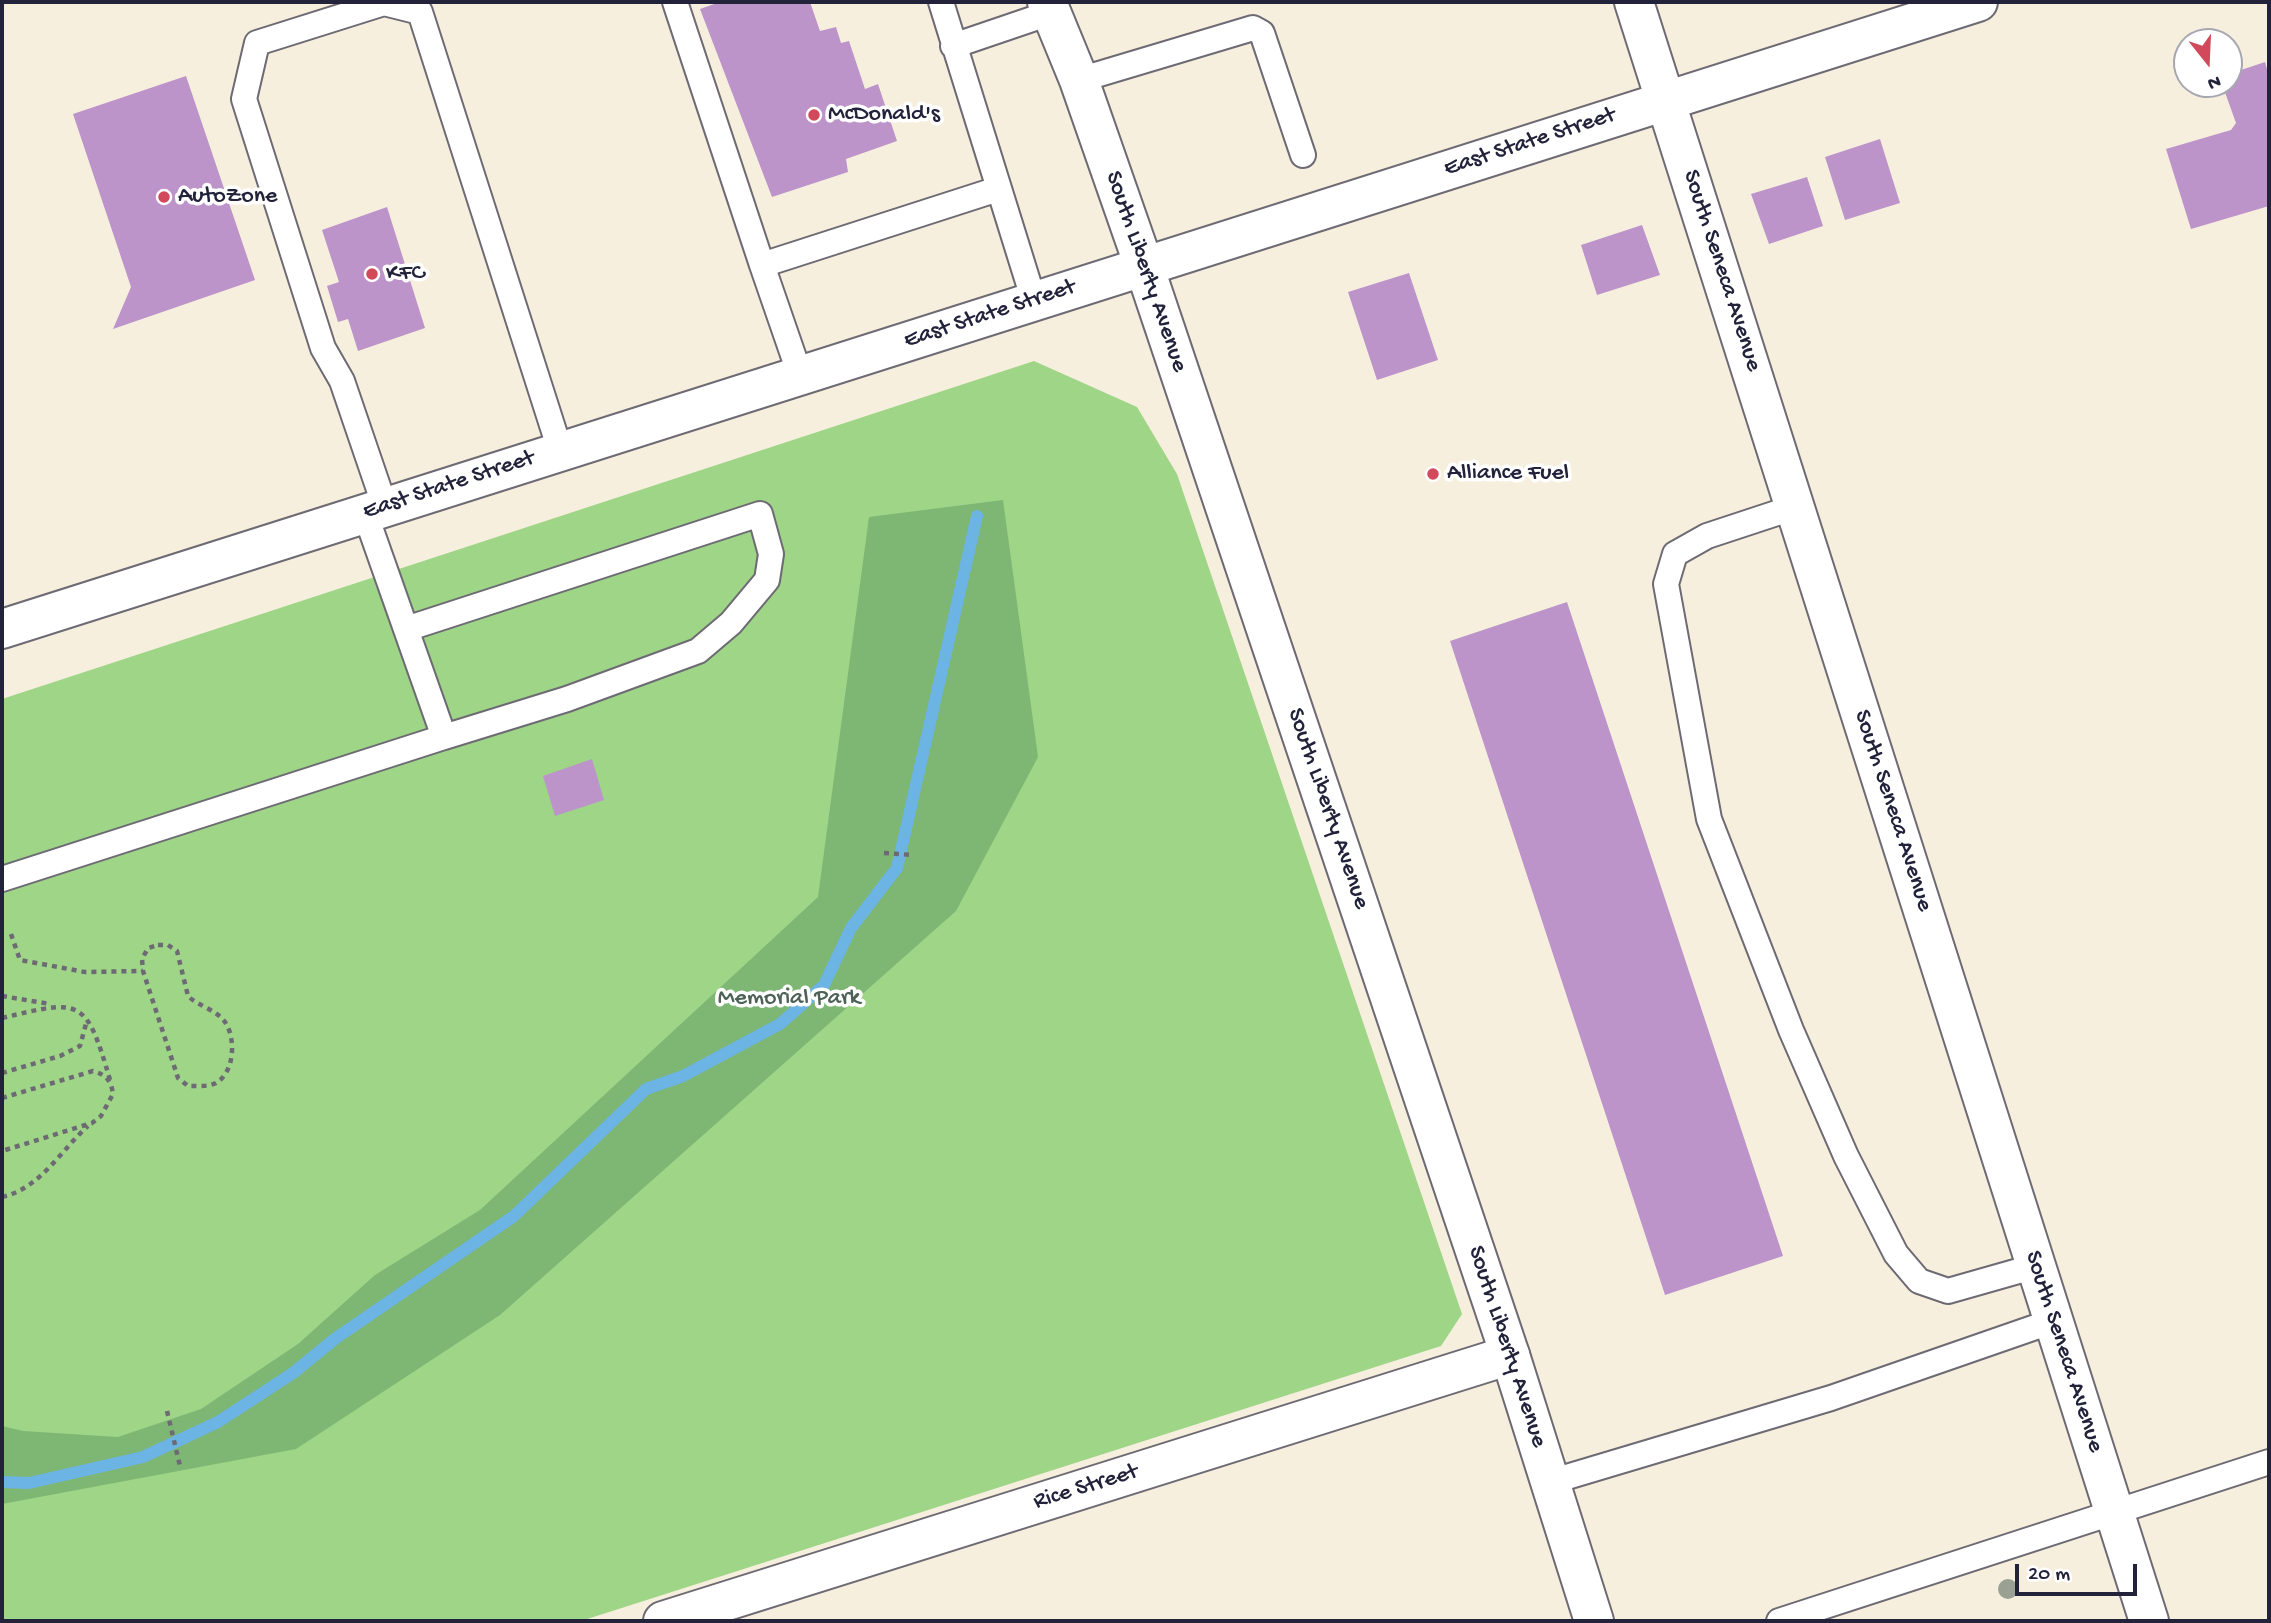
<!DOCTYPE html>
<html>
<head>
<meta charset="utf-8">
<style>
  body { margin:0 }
  #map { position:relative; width:2271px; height:1623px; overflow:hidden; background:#f7efde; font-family:"Gochi Hand",sans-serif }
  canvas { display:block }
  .frame { position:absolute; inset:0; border:4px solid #22223b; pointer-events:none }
  .north { position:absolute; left:2173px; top:28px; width:70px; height:70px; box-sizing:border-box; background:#fff; border:2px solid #a7a7b1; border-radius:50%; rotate:162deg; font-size:19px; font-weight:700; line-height:28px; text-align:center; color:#22223b }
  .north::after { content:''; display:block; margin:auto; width:24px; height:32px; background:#d1495b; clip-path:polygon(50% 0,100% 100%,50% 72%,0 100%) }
  .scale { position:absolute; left:2015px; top:1564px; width:122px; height:32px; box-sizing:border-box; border:4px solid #22223b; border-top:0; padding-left:9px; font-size:21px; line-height:24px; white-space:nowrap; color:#22223b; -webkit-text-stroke:5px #fff; paint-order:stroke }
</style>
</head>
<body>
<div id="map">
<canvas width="2271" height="1623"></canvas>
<div class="frame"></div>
<div class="north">N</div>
<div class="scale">20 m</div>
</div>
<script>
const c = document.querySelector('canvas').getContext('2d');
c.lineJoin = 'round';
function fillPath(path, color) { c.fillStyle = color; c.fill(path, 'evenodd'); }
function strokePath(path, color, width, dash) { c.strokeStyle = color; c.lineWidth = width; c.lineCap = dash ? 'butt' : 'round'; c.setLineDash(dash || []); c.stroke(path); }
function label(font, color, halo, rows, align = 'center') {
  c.font = font + ' "Gochi Hand",sans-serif'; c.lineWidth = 7; c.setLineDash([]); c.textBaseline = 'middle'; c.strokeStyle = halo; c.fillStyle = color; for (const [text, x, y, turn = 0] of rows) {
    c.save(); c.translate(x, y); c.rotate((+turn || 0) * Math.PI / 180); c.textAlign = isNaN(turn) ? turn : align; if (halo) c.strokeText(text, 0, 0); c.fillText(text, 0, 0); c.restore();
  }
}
fillPath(new Path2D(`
  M 1034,361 L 1137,407 L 1177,474 L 1462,1314 L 1441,1346 L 581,1621 L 2,1621 L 2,699 Z`), '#9ed587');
fillPath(new Path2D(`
  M 1003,500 L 1038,757 L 956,911 L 500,1315 L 296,1449 L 2,1504 L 2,1426 L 23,1431 L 118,1437 L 201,1409 L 298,1344 L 375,1275 L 480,1210 L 818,897 L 869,517 Z`), '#7eb674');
strokePath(new Path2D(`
  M 2,1482 L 29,1483 L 143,1457 L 218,1422 L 293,1373 L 336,1338 L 514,1216 L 646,1089 L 683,1076 L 780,1024 L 824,985 L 851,928 L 897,868 L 977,516`), '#6cb4e4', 12);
fillPath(new Path2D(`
  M 720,2 L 810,2 L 820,31 L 836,27 L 841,43 L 849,41 L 865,89 L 878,84 L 897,141 L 846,159 L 848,172 L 772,197 L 700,9 Z
  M 2265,62 L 2269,76 L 2269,206 L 2191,229 L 2166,149 L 2231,130 L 2236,123 L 2222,84 L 2229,84 L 2229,74 Z
  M 186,76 L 255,280 L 113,329 L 131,287 L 73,114 Z
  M 1880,139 L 1900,203 L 1845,220 L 1825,157 Z
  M 1807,177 L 1823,226 L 1769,244 L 1751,194 Z
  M 387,207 L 425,328 L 358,351 L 348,319 L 338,322 L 327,286 L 339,282 L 322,230 Z
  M 1642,225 L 1660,275 L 1597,295 L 1581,245 Z
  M 1409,273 L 1438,360 L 1377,380 L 1348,292 Z
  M 1567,602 L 1783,1256 L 1665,1295 L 1450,641 Z
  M 592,759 L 604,800 L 555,816 L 543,776 Z`), '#bc94ca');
const lane = new Path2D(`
  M 675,2 L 762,265 L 998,189
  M 941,2 L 1034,301
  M 953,46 L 1050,13
  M 1079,80 L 1253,28 L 1262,33 L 1303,155
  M 762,265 L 800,375
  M 385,507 L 342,381 L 323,348 L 244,99 L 257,43 L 384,3 L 420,12 L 560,450
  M 1795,507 L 1707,536 L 1675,554 L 1666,584 L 1709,819 L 1791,1030 L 1846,1156 L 1896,1254 L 1919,1281 L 1948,1291 L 2036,1266
  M 406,629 L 760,514 L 771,554 L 767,580 L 731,623 L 698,651 L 567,699 L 444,737
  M 2,879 L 444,737 L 365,513
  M 1550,1482 L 1831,1398 L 2053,1321
  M 1779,1621 L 2269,1462`);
const street = new Path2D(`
  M 1047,2 L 1079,80 L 1144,266
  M 1634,2 L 2149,1621
  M 663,1621 L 1510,1355`);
const secondary = new Path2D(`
  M 1144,266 L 1510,1355 L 1594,1621`);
const highway = new Path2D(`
  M 2,629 L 1978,2`);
strokePath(lane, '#6d6a74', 28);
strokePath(street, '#6d6a74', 42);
strokePath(secondary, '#6d6a74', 42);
strokePath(highway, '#6d6a74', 42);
strokePath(new Path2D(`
  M 884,853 L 913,855
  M 11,934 L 20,960 L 85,972 L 143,971
  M 158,945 L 168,945 L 177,951 L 188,996 C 198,1006 217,1010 225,1022 C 236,1038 235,1072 216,1083 C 208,1087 197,1086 188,1086 L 178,1078 L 143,971 L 142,959 L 148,948 Z
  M 2,996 L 50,1004
  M 2,1018 C 81,999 86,997 110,1080
  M 2,1073 L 60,1056 L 80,1046 L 87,1020
  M 2,1098 L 93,1071 C 106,1075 111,1080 113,1094 L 101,1116 L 92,1123 L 2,1151
  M 2,1197 C 41,1188 60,1151 88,1126
  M 167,1411 L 180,1466`), '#6d6a74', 4.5, [5, 5]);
strokePath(lane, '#fff', 24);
strokePath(street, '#fff', 38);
strokePath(secondary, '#fff', 38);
strokePath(highway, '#fff', 38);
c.fillStyle = '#9aa193';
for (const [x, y] of [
  [2008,1589]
]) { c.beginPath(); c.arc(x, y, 10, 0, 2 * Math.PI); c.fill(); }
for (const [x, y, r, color] of [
  [814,115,7,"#d1495b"],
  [164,197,7,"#d1495b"],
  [372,274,7,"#d1495b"],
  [1433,474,7,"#d1495b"]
]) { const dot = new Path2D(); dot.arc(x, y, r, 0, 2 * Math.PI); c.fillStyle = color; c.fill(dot); strokePath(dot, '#fff', 2.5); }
label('24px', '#22223b', '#fff', [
  ["McDonald's",828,115],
  ["AutoZone",178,197],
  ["KFC",386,274],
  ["Alliance Fuel",1447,474]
], 'left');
label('24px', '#22223b', '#fff', [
  ["East State Street",1530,143,-18],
  ["South Seneca Avenue",1721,271,72],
  ["South Liberty Avenue",1145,272,71],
  ["East State Street",990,315,-18],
  ["East State Street",449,486,-18],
  ["South Liberty Avenue",1327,809,71],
  ["South Seneca Avenue",1892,811,72],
  ["South Liberty Avenue",1506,1347,72],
  ["South Seneca Avenue",2063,1352,72],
  ["Rice Street",1086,1488,-17]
]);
label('24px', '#4d6156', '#fff', [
  ["Memorial Park",789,999]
]);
</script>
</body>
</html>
